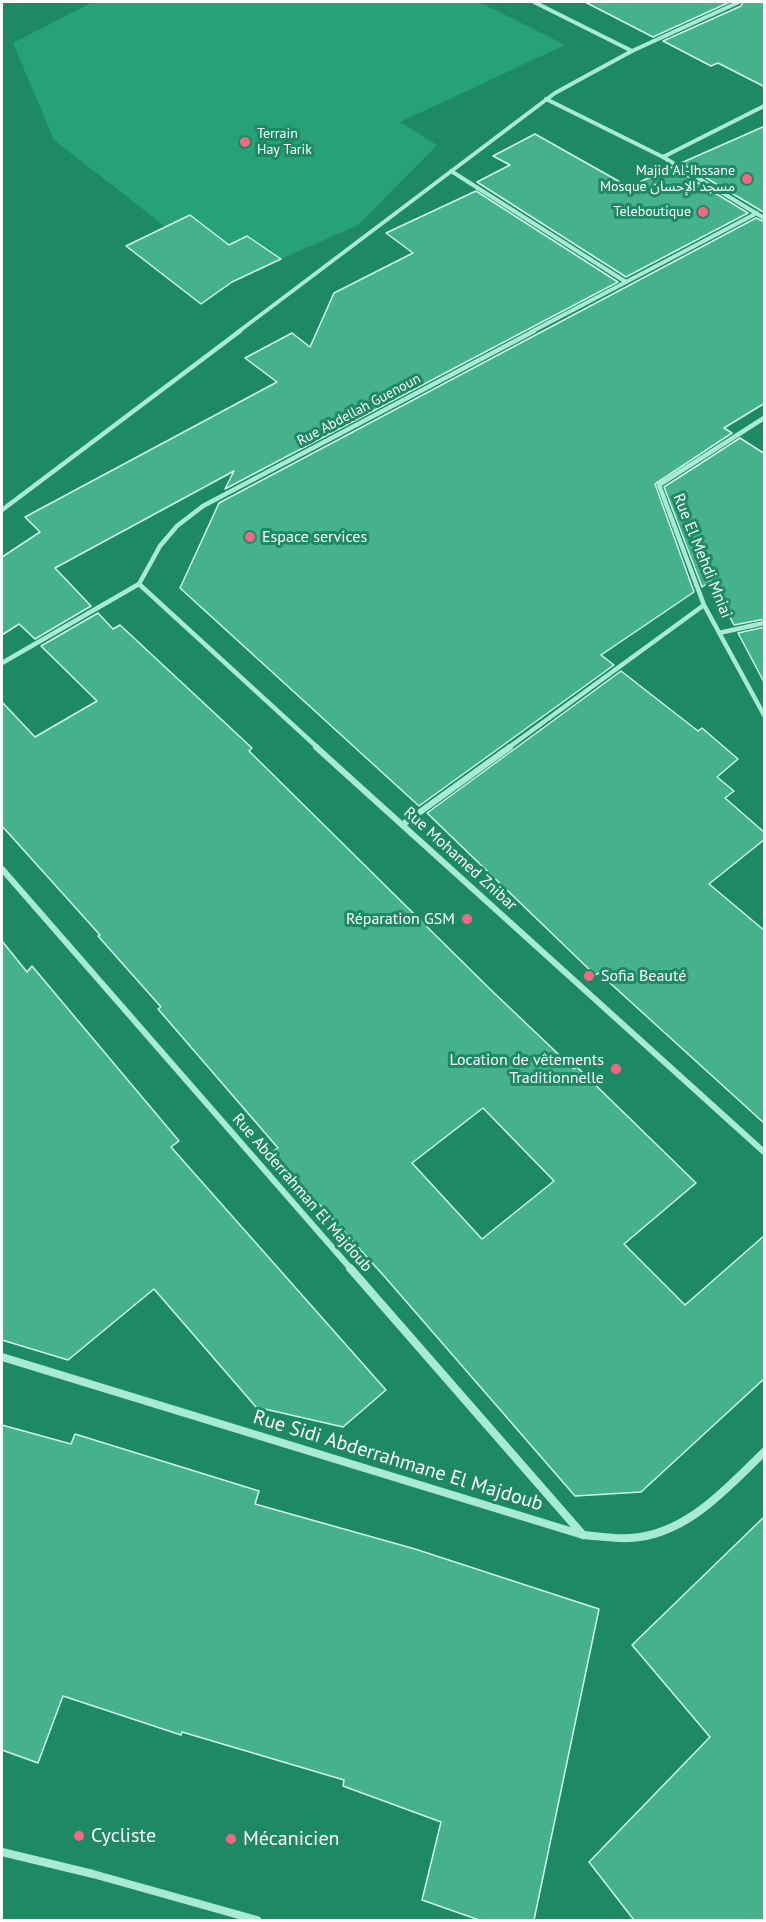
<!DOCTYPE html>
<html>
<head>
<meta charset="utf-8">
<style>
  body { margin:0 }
  #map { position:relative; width:766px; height:1922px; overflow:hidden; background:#1e8965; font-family:"PT Sans",sans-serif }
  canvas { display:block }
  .frame { position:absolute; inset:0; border:3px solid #fff; pointer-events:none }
</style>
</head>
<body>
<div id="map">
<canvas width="766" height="1922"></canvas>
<div class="frame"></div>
</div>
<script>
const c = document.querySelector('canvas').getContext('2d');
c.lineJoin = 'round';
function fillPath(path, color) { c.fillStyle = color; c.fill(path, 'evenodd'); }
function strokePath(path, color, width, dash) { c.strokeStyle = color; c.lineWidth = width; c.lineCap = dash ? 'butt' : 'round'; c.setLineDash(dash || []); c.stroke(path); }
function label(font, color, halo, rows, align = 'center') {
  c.font = font + ' "PT Sans","Noto Sans Arabic",sans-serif'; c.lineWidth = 6; c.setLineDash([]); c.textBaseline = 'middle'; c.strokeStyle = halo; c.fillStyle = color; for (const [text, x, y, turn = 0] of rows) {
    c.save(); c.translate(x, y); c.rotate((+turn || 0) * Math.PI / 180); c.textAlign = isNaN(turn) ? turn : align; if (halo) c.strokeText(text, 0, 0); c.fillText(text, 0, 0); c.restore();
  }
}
fillPath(new Path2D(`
  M 93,2 L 479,2 L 565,45 L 400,122 L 437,145 L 358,225 L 234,280 L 54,140 L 13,43 Z`), '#27a277');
const building = new Path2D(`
  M 585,2 L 730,2 L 653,37 Z
  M 743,2 L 765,2 L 765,87 L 718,63 L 711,66 L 663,41 L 741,6 Z
  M 765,126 L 765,213 L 681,163 Z
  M 535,134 L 629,187 L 672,167 L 748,213 L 626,277 L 477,182 L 510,165 L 493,156 Z
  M 476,191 L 618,282 L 225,489 L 234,471 L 55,568 L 91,606 L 35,639 L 19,624 L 2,635 L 2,557 L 40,532 L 25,517 L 277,382 L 245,358 L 292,333 L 310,347 L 334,293 L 413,253 L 386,233 Z
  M 190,215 L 229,245 L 247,236 L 281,259 L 232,282 L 201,304 L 126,246 Z
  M 756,218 L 765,222 L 765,403 L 724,428 L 732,433 L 655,484 L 694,592 L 601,655 L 614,665 L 419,806 L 180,588 L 219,503 Z
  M 740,438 L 765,454 L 765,619 L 734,625 L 711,581 L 702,587 L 664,487 Z
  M 98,613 L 113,629 L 120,625 L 252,748 L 249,751 L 492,991 L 574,1069 L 577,1067 L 696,1183 L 624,1244 L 685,1305 L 765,1235 L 765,1378 L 641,1492 L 575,1496 L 384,1276 L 272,1152 L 278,1148 L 158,1009 L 161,1007 L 98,936 L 100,935 L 2,826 L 2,702 L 35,737 L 97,701 L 41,646 ZM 483,1108 L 554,1181 L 482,1239 L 412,1163 Z
  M 765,627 L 765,684 L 738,633 Z
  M 621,671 L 698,731 L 702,728 L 738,759 L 717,777 L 734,791 L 725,798 L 765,833 L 765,839 L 709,884 L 765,931 L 765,1124 L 599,973 L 595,975 L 427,813 Z
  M 2,941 L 27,972 L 32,966 L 179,1141 L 171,1147 L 386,1390 L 343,1427 L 256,1407 L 154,1289 L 68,1360 L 2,1340 Z
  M 2,1425 L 71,1444 L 75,1434 L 259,1491 L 255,1504 L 415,1549 L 599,1609 L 534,1920 L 479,1920 L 422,1900 L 441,1822 L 343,1786 L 344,1780 L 182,1732 L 181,1735 L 63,1696 L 38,1763 L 2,1750 Z
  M 765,1516 L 765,1920 L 634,1920 L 589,1862 L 710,1737 L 632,1645 Z`);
fillPath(building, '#46b28c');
strokePath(building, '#cdf8e9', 1.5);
strokePath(new Path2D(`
  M 534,2 L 632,51
  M 546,99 L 663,157 L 764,218
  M 663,157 L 764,106
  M 451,171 L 626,282
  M 238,332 L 555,93 L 632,51 L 739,2
  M 531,332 L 757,213`), '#a8ebd4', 4);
strokePath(new Path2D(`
  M 764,418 L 659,485 L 704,605 L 764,715
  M 2,510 L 240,331
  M 139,584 L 318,748
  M 719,633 L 764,623
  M 2,663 L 139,584 L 160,546 L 177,526 L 203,506 L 534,331
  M 508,748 L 704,605`), '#a8ebd4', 4.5);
strokePath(new Path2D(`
  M 316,747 L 764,1152
  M 402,825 L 510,747
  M 2,869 L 351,1269`), '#a8ebd4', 6);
strokePath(new Path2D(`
  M 350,1268 L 583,1535
  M 2,1357 L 583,1535 C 598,1536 614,1539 630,1538 C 686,1535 726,1489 764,1452
  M 2,1852 L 93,1874 L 257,1920`), '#a8ebd4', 8);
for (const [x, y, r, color] of [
  [245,142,6,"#fb6783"],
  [747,179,6,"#fb6783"],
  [703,212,6,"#fb6783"],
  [250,537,6,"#fb6783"],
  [467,919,6,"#fb6783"],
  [589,976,6,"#fb6783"],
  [616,1069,6,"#fb6783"],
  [79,1836,6,"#fb6783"],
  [231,1839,6,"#fb6783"]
]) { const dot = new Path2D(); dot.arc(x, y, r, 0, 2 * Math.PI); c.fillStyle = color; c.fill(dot); strokePath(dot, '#1e8965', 2); }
label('14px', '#fff', '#1e8965', [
  ["Terrain",257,134,"left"],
  ["Hay Tarik",257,150,"left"],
  ["Majid Al-Ihssane",735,171],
  ["Mosque مسجد الإحسان",735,187],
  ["Teleboutique",691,212]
], 'right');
label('14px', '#fff', '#1e8965', [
  ["Rue Abdellah Guenoun",359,410,-28]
]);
label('16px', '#fff', '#1e8965', [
  ["Espace services",262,537],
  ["Réparation GSM",455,919,"right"],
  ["Sofia Beauté",601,976],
  ["Location de vêtements",604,1060,"right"],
  ["Traditionnelle",604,1078,"right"]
], 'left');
label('16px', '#fff', '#1e8965', [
  ["Rue El Mehdi Mniai",702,556,68],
  ["Rue Mohamed Znibar",460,859,42],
  ["Rue Abderrahman El Majdoub",302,1193,49]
]);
label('20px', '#fff', '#1e8965', [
  ["Rue Sidi Abderrahmane El Majdoub",398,1461,17]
]);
label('20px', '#fff', '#1e8965', [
  ["Cycliste",91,1836],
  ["Mécanicien",243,1839]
], 'left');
</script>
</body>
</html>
